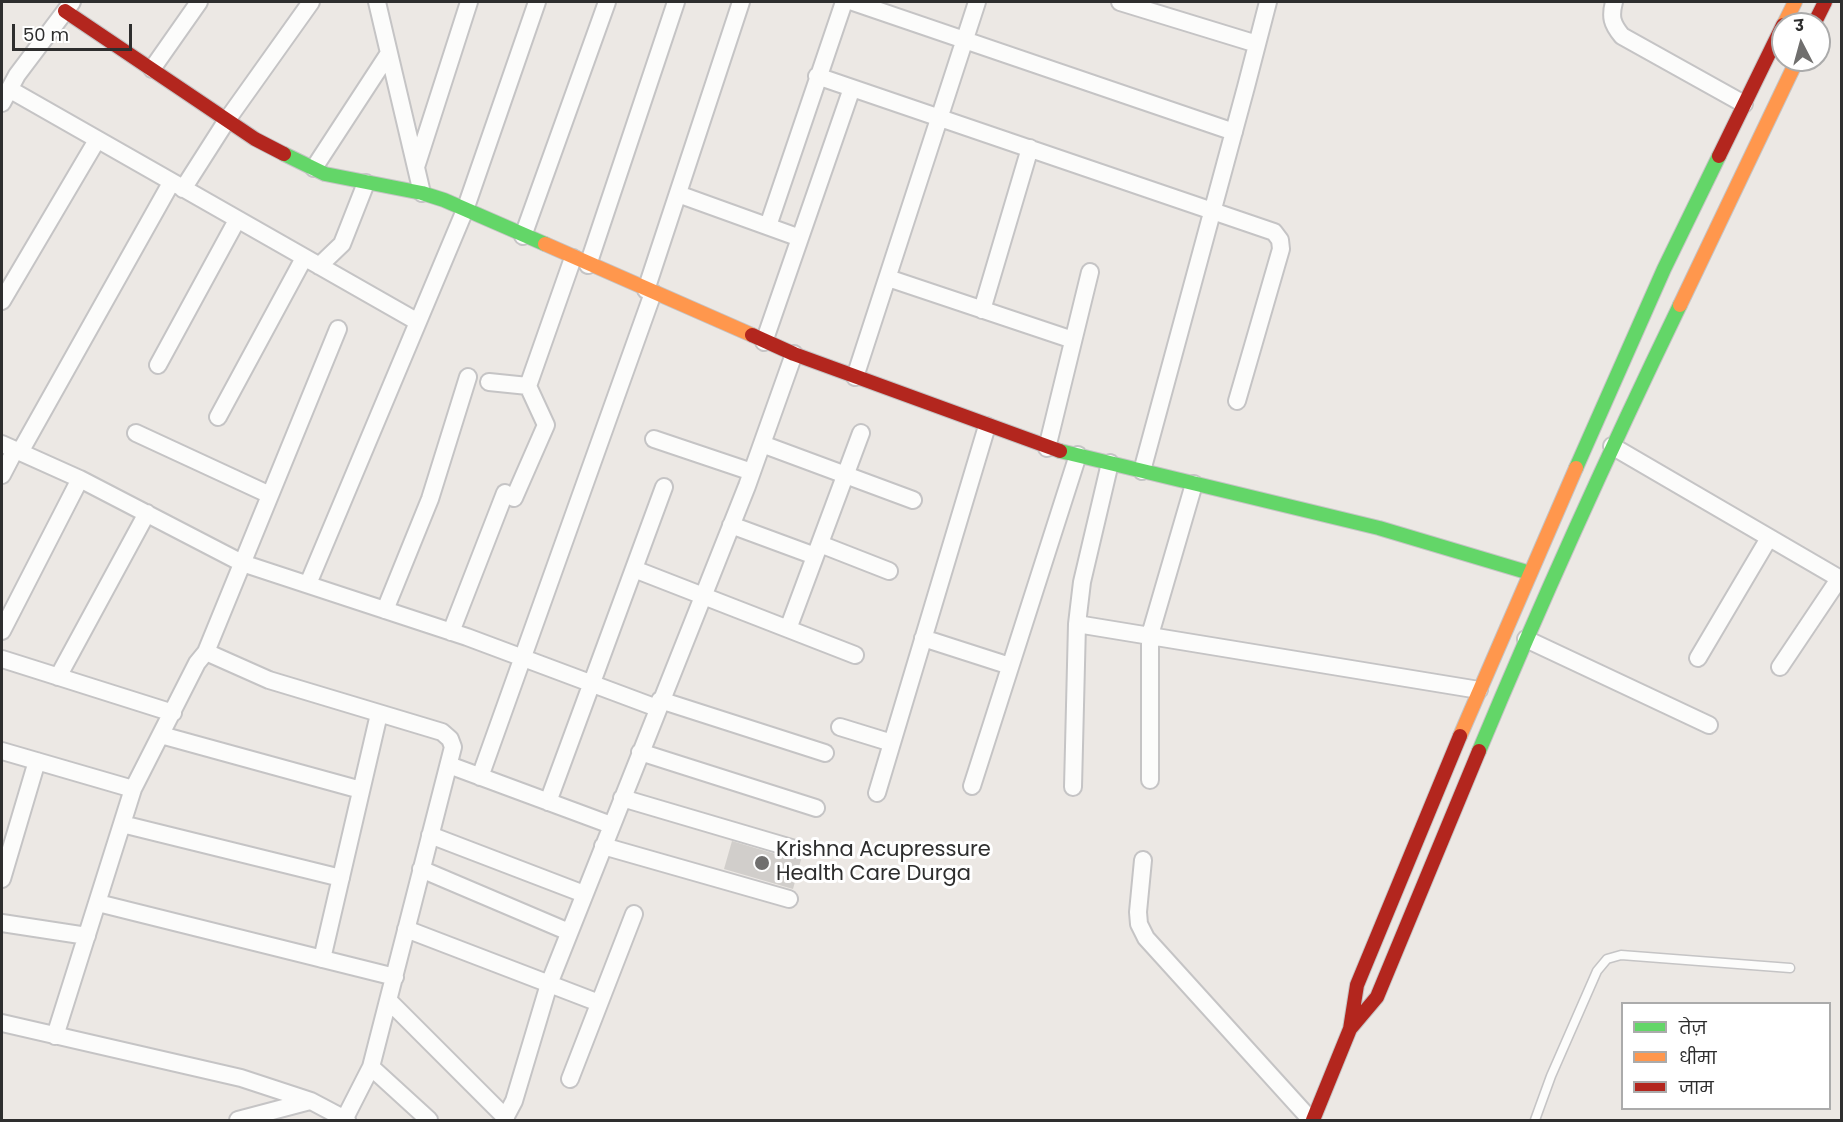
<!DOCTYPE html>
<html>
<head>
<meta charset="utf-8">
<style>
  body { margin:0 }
  #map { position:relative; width:1843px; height:1122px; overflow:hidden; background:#ece8e4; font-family:Poppins,"Noto Sans Devanagari",sans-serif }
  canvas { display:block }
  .frame { position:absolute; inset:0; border:3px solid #2e2e2e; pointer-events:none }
  .legend { position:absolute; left:1621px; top:1002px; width:210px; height:108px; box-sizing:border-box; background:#fff; border:2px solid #ababab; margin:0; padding:8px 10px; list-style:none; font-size:18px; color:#2e2e2e }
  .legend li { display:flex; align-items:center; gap:12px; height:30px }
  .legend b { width:30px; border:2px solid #ababab }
  .north { position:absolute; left:1771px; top:12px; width:60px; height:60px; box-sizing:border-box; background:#fff; border:2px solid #ababab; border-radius:50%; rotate:354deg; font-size:16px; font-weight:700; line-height:24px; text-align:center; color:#2e2e2e }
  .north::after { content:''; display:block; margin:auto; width:21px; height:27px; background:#706f6e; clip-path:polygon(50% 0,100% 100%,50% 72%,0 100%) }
  .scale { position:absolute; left:12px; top:24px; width:120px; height:27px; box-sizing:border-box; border:3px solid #2e2e2e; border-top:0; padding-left:8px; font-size:18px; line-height:21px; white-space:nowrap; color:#2e2e2e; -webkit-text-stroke:4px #fff; paint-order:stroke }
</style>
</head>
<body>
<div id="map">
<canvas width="1843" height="1122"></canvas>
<div class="frame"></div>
<ul class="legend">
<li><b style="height:8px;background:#63d668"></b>तेज़</li>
<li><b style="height:8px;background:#ff974d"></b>धीमा</li>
<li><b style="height:8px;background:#b3261e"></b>जाम</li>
</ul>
<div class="north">उ</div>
<div class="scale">50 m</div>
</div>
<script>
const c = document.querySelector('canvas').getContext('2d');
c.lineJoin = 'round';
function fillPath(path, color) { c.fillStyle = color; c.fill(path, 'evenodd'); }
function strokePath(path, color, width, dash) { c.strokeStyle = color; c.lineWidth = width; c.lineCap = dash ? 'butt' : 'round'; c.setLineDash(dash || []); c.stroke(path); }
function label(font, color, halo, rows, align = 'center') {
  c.font = font + ' Poppins,sans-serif'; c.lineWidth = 6; c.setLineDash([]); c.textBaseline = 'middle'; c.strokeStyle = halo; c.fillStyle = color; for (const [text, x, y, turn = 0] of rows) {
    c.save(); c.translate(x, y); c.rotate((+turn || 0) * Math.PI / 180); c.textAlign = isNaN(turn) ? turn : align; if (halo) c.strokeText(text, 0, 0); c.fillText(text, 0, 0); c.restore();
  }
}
fillPath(new Path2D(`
  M 732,841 L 792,859 L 802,856 L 793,889 L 724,869 Z`), '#d1cecb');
const lane = new Path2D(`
  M 1535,1120 L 1551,1076 L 1597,971 L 1607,959 L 1621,955 L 1790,968`);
const street = new Path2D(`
  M 377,2 L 422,193
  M 853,2 L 1234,132
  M 1120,2 L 1257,44
  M 1614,2 C 1610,17 1612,24 1622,36 L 1744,104
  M 152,69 L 199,2
  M 817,76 L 1274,232 L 1280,240 L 1281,249 L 1237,401
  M 9,89 L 418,322
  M 2,103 L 17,75 L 72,2
  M 416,167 L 469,2
  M 314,168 L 389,53
  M 183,189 L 227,120 L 311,2
  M 678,194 L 800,238
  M 768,226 L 844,2
  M 523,236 L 607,2
  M 588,265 L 676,2
  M 319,266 L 342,244 L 366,183
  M 888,278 L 1073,340
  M 646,290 L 741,2
  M 2,301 L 97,140
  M 982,310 L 1030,148
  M 764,342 L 852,88
  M 158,365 L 237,220
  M 855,377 L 977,2
  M 489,382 L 528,386 L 546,425 L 514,498
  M 528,386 L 573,258
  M 218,417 L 304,258
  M 136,433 L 270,495
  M 654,439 L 752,472
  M 2,444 L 80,479 L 242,563 L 467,637 L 657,708
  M 762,444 L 913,500
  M 1612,446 L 1842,580
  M 1047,448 L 1090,272
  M 20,452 L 171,183
  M 1142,471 L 1246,87 L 1268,2
  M 2,475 L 15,450
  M 731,525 L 815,556
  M 820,544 L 889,571
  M 634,569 L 855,655
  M 308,584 L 465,210 L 537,2
  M 385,610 L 430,499 L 468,377
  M 1077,624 L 1479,690
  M 788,629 L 861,433
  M 2,631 L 80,479
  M 451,632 L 505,493
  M 923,638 L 1010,666
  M 1526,639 L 1709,725
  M 206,652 L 269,680 L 442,732 L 450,739 L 453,747 L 371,1067 L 345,1118
  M 1698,658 L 1769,538
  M 2,659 L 173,713
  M 1780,667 L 1839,579
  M 58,677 L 147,513
  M 660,700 L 825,753
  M 840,727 L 892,743
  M 161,735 L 361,790
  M 2,751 L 133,789
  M 640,752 L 816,808
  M 449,765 L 611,825
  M 480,777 L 653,293
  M 1150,780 L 1150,635 L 1194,484
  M 972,786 L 1078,455
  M 1073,787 L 1077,624 L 1082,582 L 1110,463
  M 877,793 L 987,426
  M 622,798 L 795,849
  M 548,802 L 664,487
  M 122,824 L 341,878
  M 430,835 L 584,894
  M 603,846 L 789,899
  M 1143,860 L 1138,912 L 1139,924 L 1146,938 L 1311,1120
  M 421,869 L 569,932
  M 2,879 L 37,761
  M 98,903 L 395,977
  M 2,923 L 87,936
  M 406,929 L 599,1003
  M 322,959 L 379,714
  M 389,1001 L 506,1118
  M 2,1023 L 241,1078 L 311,1101 L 347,1120
  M 55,1036 L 133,789 L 197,663 L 206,652 L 338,329
  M 371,1067 L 429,1120
  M 570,1079 L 634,914
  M 238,1120 L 310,1101
  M 504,1120 L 514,1101 L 549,984 L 747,486 L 794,354`);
const fast = new Path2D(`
  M 284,154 L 325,174 L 422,193 L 444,200 L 545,244
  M 1060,451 L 1379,528 L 1530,573
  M 1576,468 L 1664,269 L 1719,156
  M 1479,751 C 1542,600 1609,452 1680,305`);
const slow = new Path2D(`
  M 1784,24 L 1795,2
  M 545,244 L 752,335
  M 1680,305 L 1797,60
  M 1460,736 L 1576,468`);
const jam = new Path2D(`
  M 65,11 L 255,139 L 284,154
  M 1814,24 L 1825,2
  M 1719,156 L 1783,25
  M 752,335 L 794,354 L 1060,451
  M 1350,1029 L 1377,997 L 1479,751
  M 1313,1120 L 1350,1029 L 1357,985 L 1460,736`);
strokePath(lane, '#c5c4c5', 11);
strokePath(street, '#c5c4c5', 20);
strokePath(fast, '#c5c4c5', 16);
strokePath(slow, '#c5c4c5', 16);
strokePath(jam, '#c5c4c5', 16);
strokePath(lane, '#fcfcfb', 8);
strokePath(street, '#fcfcfb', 16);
strokePath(fast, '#63d668', 14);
strokePath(slow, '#ff974d', 14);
strokePath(jam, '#b3261e', 14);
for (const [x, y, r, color] of [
  [762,863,8,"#706f6e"]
]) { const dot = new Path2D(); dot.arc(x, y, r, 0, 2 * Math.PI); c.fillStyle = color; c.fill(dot); strokePath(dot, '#fff', 2); }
label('21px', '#2e2e2e', '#fff', [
  ["Krishna Acupressure",776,851],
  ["Health Care Durga",776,875]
], 'left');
</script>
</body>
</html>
